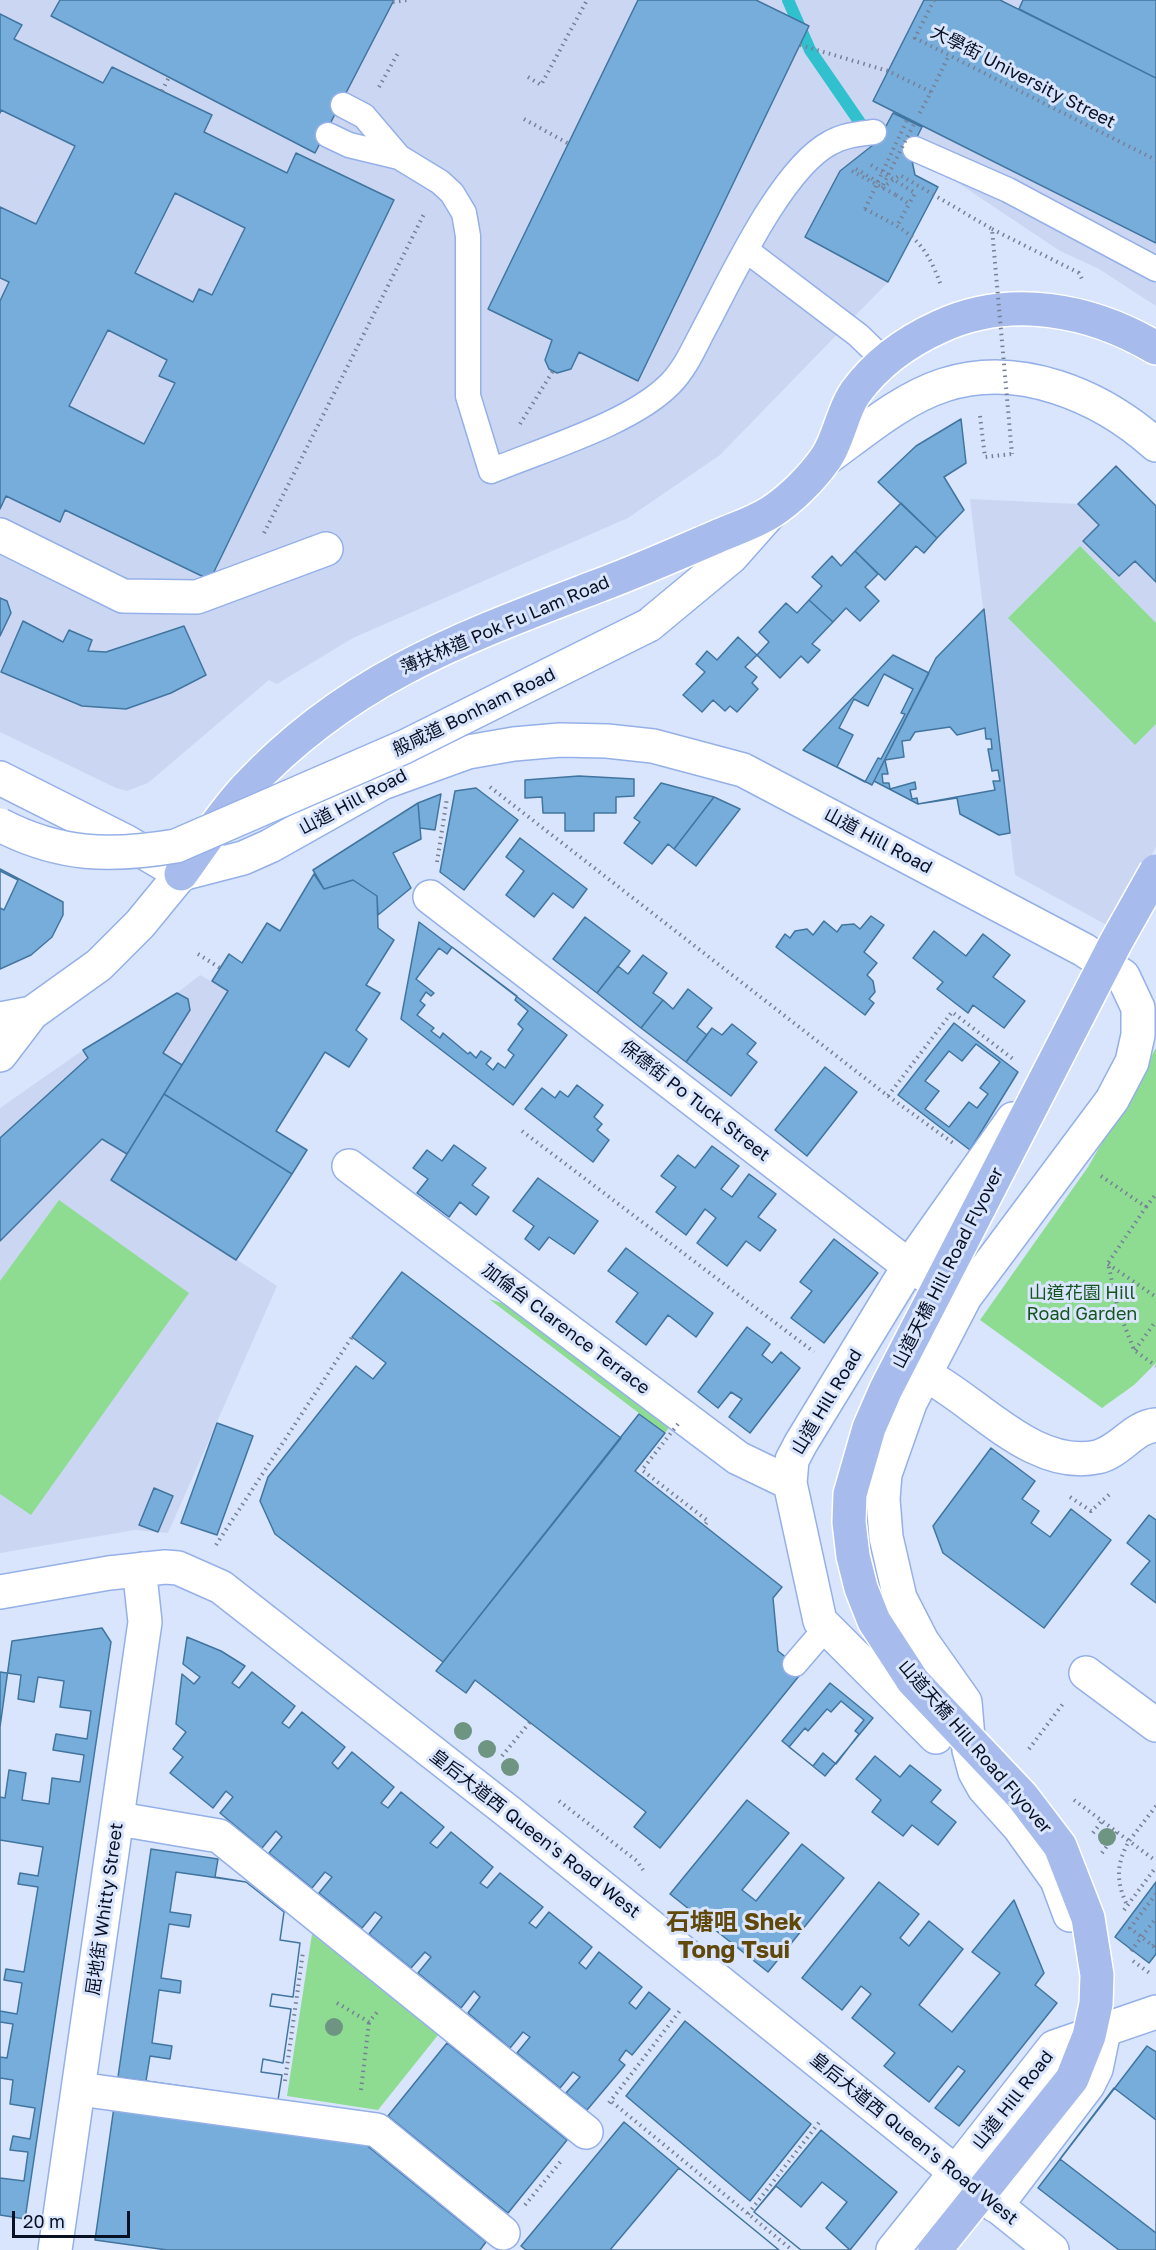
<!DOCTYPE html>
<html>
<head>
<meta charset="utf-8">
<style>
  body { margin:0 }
  #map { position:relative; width:1156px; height:2250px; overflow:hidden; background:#d9e5fd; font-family:"Golos Text",sans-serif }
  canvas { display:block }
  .scale { position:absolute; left:12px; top:2211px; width:118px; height:27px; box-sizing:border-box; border:3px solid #081024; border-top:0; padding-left:8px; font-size:18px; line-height:21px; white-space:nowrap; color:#081024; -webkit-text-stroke:4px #d9e5fd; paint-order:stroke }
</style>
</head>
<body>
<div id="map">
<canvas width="1156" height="2250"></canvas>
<div class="scale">20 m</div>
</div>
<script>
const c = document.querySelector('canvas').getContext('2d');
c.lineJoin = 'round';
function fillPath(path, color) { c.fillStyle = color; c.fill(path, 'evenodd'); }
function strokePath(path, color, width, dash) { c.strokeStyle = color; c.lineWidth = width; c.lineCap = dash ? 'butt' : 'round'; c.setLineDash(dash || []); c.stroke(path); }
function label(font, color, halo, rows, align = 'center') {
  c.font = font + ' "Golos Text","Noto Sans TC",sans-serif'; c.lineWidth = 6; c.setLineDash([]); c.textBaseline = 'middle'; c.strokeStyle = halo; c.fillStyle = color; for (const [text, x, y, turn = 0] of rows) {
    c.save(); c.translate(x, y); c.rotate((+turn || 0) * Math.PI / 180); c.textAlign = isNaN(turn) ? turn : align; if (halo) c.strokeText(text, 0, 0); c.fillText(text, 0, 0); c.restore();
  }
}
fillPath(new Path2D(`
  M 0,0 L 1156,0 L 1156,306 L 1099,269 L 1060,251 L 910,151 L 878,141 L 840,171 L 806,237 L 888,282 L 720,455 L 628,518 L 353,638 L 277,684 L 269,680 L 148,783 L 127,791 L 116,788 L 0,732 Z
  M 1116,466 L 1156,506 L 1156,847 L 1112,928 L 1015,875 L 970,499 L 1078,504 Z
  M 200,975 L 228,991 L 164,1094 L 292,1174 L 236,1259 L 277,1286 L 168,1533 L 135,1530 L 0,1553 L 0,1108 L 83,1050 L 177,993 Z`), '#cbd7f2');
fillPath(new Path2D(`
  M 1080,546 L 1156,623 L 1156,724 L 1135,745 L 1008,618 Z
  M 1156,1048 L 1156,1363 L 1134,1385 L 1102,1408 L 980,1320 L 1088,1167 Z
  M 59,1200 L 189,1293 L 31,1515 L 0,1494 L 0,1281 Z
  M 489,1299 L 530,1312 L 674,1421 L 665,1433 Z
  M 312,1934 L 438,2035 L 378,2110 L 287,2096 Z`), '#8edc91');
strokePath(new Path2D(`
  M 788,0 L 810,50 L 863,127`), '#30c0ce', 12);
const building = new Path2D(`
  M 60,0 L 394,0 L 315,153 L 51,16 Z
  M 638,0 L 756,0 L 809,26 L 638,381 L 579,352 L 571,369 L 557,373 L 549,369 L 545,360 L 552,340 L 488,309 Z
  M 924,0 L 1000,0 L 1156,78 L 1156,243 L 873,101 Z
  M 1023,0 L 1156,0 L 1156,78 L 1019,9 Z
  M 0,14 L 22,25 L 14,39 L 103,83 L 112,67 L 212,115 L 204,132 L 287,173 L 296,153 L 394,200 L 210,580 L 65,510 L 60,522 L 6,496 L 0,509 L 0,301 L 9,282 L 0,278 L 0,207 L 36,224 L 75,146 L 1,110 L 0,113 ZM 175,193 L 245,228 L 212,295 L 199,289 L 193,302 L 135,273 ZM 108,330 L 167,360 L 159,376 L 175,383 L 144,444 L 69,406 Z
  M 893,113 L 922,127 L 910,151 L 915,175 L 938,187 L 888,282 L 805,237 L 840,171 L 878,141 Z
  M 961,419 L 966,463 L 944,477 L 964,510 L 937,538 L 878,482 L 916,446 Z
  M 1116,466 L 1156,506 L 1156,582 L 1135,561 L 1119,576 L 1083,541 L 1099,525 L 1078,504 Z
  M 901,503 L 937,538 L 924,553 L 916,546 L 885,580 L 855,551 Z
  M 855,551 L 878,574 L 865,587 L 879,601 L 860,621 L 846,608 L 833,622 L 809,600 L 822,586 L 812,577 L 832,556 L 841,566 Z
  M 0,598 L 7,601 L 11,613 L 0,636 Z
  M 809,600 L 833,622 L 812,644 L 820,650 L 808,663 L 801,656 L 780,678 L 757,655 L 769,642 L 759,632 L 786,603 L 797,613 Z
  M 984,609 L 1010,833 L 999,835 L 960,814 L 957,798 L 918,804 L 874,781 L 936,658 Z
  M 23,621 L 63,642 L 69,630 L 92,640 L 88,651 L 106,652 L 184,626 L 206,675 L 171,693 L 126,709 L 82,706 L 1,672 Z
  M 738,637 L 757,655 L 745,667 L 757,677 L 752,683 L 758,689 L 737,712 L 730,706 L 725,711 L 713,700 L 702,712 L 683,695 L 705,672 L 696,664 L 707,651 L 717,660 Z
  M 893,655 L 929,673 L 872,785 L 803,750 Z
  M 884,674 L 913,689 L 901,713 L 905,714 L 881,759 L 878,758 L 865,782 L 837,767 L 853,735 L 839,728 L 854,699 L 868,706 Z
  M 950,727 L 957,735 L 985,728 L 986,739 L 991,739 L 992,749 L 988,749 L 992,771 L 998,770 L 1000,781 L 993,781 L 995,790 L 918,804 L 917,798 L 912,799 L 910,790 L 916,789 L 915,782 L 890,789 L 889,783 L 883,783 L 882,774 L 888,774 L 885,760 L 904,757 L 902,741 L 910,740 L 915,732 Z
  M 579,776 L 634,779 L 634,796 L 616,797 L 616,813 L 594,813 L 594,831 L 565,831 L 565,813 L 543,813 L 542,797 L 525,798 L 525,780 Z
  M 661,783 L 714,797 L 674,849 L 668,844 L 652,864 L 624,843 L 640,822 L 634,818 Z
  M 476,788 L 518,820 L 464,890 L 440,872 L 455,791 Z
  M 441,794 L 435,830 L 420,828 L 418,803 Z
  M 714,797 L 740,809 L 696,866 L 674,849 Z
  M 418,803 L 421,839 L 393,853 L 411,888 L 378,915 L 377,896 L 353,880 L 324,889 L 313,870 Z
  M 520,838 L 587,889 L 573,908 L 553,893 L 534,917 L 506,895 L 524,871 L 506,857 Z
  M 0,869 L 63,902 L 63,915 L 52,937 L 31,955 L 0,969 Z
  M 0,871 L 18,880 L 4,910 L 0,908 Z
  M 314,874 L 324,889 L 353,880 L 377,896 L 378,928 L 394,940 L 366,985 L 380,993 L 356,1030 L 367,1039 L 349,1067 L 325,1052 L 276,1131 L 307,1150 L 292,1174 L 164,1094 L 228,991 L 212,981 L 229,954 L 242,963 L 267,923 L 280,931 Z
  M 871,916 L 884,925 L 864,952 L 877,963 L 867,975 L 873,981 L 875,992 L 869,999 L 874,1003 L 865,1015 L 776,947 L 785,934 L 790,938 L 795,931 L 807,929 L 813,935 L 824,921 L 837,932 L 842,925 L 854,924 L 860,929 Z
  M 585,917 L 630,951 L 597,993 L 553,959 Z
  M 419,922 L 567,1035 L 513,1105 L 401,1019 Z
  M 934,931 L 966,956 L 983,934 L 1010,955 L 993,977 L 1025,1001 L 1004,1028 L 973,1005 L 968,1013 L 937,989 L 943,982 L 913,958 Z
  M 452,947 L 517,996 L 515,1000 L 528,1011 L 518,1024 L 523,1029 L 508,1050 L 514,1055 L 505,1068 L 498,1063 L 493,1070 L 486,1064 L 491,1058 L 481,1051 L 476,1058 L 470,1052 L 468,1054 L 443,1033 L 440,1038 L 431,1031 L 434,1028 L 417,1015 L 425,1005 L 420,1001 L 426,992 L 431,996 L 434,993 L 416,979 L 439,948 L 447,954 Z
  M 643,955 L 667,973 L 653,993 L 663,1000 L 641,1028 L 597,993 L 618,966 L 628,974 Z
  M 688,989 L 712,1008 L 697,1027 L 707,1035 L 686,1062 L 641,1028 L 663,1000 L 673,1009 Z
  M 177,993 L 188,999 L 190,1010 L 163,1053 L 182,1065 L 127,1154 L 102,1139 L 0,1241 L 0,1138 L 88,1058 L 83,1050 Z
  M 954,1023 L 1018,1072 L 970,1150 L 898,1095 Z
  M 732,1024 L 756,1043 L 747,1054 L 757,1062 L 731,1096 L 686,1062 L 712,1028 L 722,1035 Z
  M 976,1044 L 1000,1062 L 980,1088 L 988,1094 L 977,1108 L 969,1102 L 949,1127 L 925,1109 L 939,1091 L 925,1081 L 949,1051 L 962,1061 Z
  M 825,1067 L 857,1092 L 807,1156 L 775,1130 Z
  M 577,1085 L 603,1105 L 594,1117 L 602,1124 L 597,1130 L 609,1140 L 593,1162 L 525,1109 L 542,1088 L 555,1098 L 560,1091 L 568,1097 Z
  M 164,1094 L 292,1174 L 236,1260 L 111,1180 Z
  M 454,1145 L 486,1168 L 472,1185 L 489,1197 L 476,1215 L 460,1202 L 449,1217 L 417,1193 L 428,1179 L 413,1168 L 427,1150 L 442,1161 Z
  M 712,1146 L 739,1166 L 721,1189 L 732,1197 L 749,1174 L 776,1194 L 758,1217 L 776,1230 L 760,1251 L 746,1241 L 727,1266 L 697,1243 L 716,1218 L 705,1209 L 686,1235 L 656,1212 L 676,1187 L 661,1176 L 678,1155 L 695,1168 Z
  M 538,1178 L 598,1221 L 574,1254 L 549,1237 L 539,1250 L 525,1239 L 534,1226 L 513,1211 Z
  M 834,1239 L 878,1273 L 824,1343 L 791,1318 L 812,1291 L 800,1282 Z
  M 626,1248 L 713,1313 L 696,1337 L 668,1315 L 646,1345 L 616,1322 L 638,1293 L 608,1271 Z
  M 402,1272 L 621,1438 L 443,1662 L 275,1534 L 260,1501 L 268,1477 L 356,1366 L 373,1379 L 386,1363 L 352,1337 Z
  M 747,1327 L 770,1344 L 762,1355 L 772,1363 L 781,1352 L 800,1368 L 750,1433 L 729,1417 L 742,1399 L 731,1392 L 718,1408 L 698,1392 Z
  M 639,1414 L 665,1433 L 635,1471 L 782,1587 L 773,1598 L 778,1651 L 803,1671 L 660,1848 L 634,1827 L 646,1812 L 475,1680 L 466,1693 L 436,1671 Z
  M 217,1423 L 253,1436 L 217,1535 L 181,1523 Z
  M 991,1448 L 1035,1481 L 1022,1499 L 1039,1511 L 1031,1523 L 1050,1537 L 1071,1509 L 1111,1540 L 1044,1628 L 943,1553 L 933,1526 Z
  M 154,1488 L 173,1496 L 158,1532 L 139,1525 Z
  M 1149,1515 L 1156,1520 L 1156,1603 L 1131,1584 L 1150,1561 L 1127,1543 Z
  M 102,1628 L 111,1642 L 25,2219 L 0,2215 L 0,1727 L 12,1641 Z
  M 187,1637 L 221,1651 L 245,1666 L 232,1683 L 239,1688 L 252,1672 L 295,1706 L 282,1723 L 289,1728 L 302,1712 L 345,1747 L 332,1763 L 338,1769 L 352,1752 L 394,1787 L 381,1803 L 388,1808 L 401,1792 L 444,1827 L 430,1843 L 437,1848 L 451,1832 L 493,1867 L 480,1883 L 487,1888 L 500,1873 L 543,1907 L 529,1923 L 536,1928 L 549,1912 L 592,1947 L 579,1963 L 586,1969 L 599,1952 L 642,1987 L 629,2003 L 636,2009 L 649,1992 L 670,2009 L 632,2055 L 626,2050 L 619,2060 L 625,2065 L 587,2110 L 566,2093 L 580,2077 L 573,2072 L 560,2088 L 517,2053 L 530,2037 L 523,2032 L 510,2048 L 468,2013 L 480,1997 L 474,1991 L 461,2008 L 418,1973 L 431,1957 L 425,1952 L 411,1968 L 369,1934 L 382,1917 L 375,1912 L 362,1928 L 319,1893 L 332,1877 L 325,1872 L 312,1888 L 269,1853 L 282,1837 L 276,1831 L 262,1848 L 220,1813 L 233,1797 L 226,1791 L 213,1808 L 170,1773 L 183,1757 L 173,1749 L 186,1732 L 176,1724 L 182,1674 L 194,1684 L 200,1677 L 183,1664 Z
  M 0,1672 L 21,1675 L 18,1699 L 34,1702 L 38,1677 L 64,1681 L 60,1707 L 91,1711 L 87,1739 L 56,1734 L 53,1750 L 84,1755 L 80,1782 L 52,1778 L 49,1804 L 22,1800 L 26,1773 L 9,1770 L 5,1798 L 0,1797 Z
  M 830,1683 L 873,1718 L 825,1776 L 782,1741 Z
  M 841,1701 L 864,1720 L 855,1731 L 859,1734 L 836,1764 L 823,1753 L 813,1766 L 789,1747 L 805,1728 L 808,1731 L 827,1709 L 831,1712 Z
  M 875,1756 L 900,1777 L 910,1765 L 941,1790 L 931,1802 L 956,1822 L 938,1845 L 912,1825 L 903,1836 L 872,1812 L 881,1800 L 856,1779 Z
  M 747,1800 L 789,1833 L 742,1890 L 756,1901 L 802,1844 L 844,1878 L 768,1972 L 670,1894 Z
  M 0,1840 L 43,1847 L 38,1876 L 20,1873 L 18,1884 L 38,1887 L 24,1972 L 6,1969 L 4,1980 L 22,1983 L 17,2014 L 0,2011 Z
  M 151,1849 L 218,1859 L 215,1877 L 246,1882 L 284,1912 L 280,1940 L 300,1943 L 293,1997 L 272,1994 L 270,2006 L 291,2009 L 283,2063 L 263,2059 L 261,2072 L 282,2075 L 278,2100 L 118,2077 Z
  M 176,1872 L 246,1882 L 284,1912 L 280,1940 L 300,1943 L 293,1997 L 272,1994 L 270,2006 L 291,2009 L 283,2063 L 263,2059 L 261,2072 L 282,2075 L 278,2100 L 146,2081 L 150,2056 L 170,2059 L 172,2046 L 152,2043 L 159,1990 L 180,1993 L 181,1981 L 161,1978 L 169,1924 L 189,1927 L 191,1915 L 170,1912 Z
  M 879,1882 L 919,1914 L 900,1938 L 909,1946 L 929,1921 L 963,1949 L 919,2005 L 952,2032 L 1000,1973 L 972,1952 L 1014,1900 L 1044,1973 L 1035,1985 L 1057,2003 L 959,2126 L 935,2108 L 965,2071 L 958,2066 L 929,2102 L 884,2066 L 895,2053 L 852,2018 L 871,1994 L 861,1986 L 842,2010 L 802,1978 Z
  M 1156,1882 L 1156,1954 L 1149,1963 L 1115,1937 Z
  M 685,2021 L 811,2124 L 750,2201 L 626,2096 Z
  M 0,2022 L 13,2024 L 7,2058 L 0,2057 Z
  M 447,2043 L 567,2140 L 508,2213 L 388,2116 Z
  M 1147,2046 L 1156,2052 L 1156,2250 L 1119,2250 L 1038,2188 Z
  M 0,2078 L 13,2080 L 10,2104 L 35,2108 L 30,2139 L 13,2136 L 10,2150 L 28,2152 L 24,2181 L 0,2178 Z
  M 1114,2088 L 1156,2120 L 1156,2233 L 1060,2159 Z
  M 114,2107 L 365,2144 L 486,2242 L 480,2250 L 167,2250 L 95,2240 Z
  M 624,2122 L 679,2168 L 779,2250 L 526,2250 L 521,2246 Z
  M 821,2130 L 897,2192 L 850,2250 L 801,2250 L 754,2212 Z
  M 679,2168 L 779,2250 L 610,2250 Z
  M 822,2182 L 847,2202 L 826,2228 L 850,2250 L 801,2250 L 754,2212 L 776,2186 L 801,2207 Z`);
fillPath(building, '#77adda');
strokePath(building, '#4175a0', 1.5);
const service = new Path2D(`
  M 343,105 L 364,116 L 399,157 L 440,182 L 452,193 L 464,213 L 468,236 L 468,396 L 491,471 C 544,449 632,423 670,384 C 685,369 694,348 704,329 C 731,279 781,169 830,143 C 844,135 858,134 874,132
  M 328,135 L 349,145 L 399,157
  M 915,149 L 1008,190 L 1156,269
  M 746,250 L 858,335 L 884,360
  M 795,1664 L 825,1629`);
const pedestrian = new Path2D(`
  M 0,535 L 123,596 L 197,597 L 326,549
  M 119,1819 L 219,1836 L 586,2132
  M 79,2089 L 377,2130 L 503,2233`);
const minor = new Path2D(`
  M 181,874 L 243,858 L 270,846 L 382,783 L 468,752 L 514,744 L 560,740 L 607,741 L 653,746 L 743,770 L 1084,950 L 1123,976 L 1138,1008 L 1138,1035 L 1132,1062 L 1112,1100 L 965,1297 L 910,1403 L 885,1474 L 883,1499 L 886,1537 L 900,1598 L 922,1641 L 965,1702 L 969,1750 L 975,1772 L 984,1788 L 1019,1827 L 1057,1880 L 1070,1915
  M 430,897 L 909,1266 L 927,1276
  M 349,1166 L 738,1458 L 790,1483
  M 924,1374 C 976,1400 1033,1471 1097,1457 C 1120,1452 1133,1427 1156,1425
  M 1086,1673 L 1156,1725
  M 936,1737 L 820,1621 L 790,1483 L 792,1460 L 801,1443 L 909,1266 L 1013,1119
  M 955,2173 L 1054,2047 L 1156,2012`);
const tertiary = new Path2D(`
  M 55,2250 L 145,1622 L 140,1576 L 143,1569
  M 893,2250 L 955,2173`);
const secondary = new Path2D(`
  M 827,458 C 863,432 901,399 944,385 C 1019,361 1100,395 1156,445
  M 649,625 L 731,557 L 770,513
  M 0,778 L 125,841 L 181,874 L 140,924 L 99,965 L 32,1013 L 0,1019
  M 0,1055 L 32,1013
  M 0,1592 L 109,1573 L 165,1567 L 178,1568 L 221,1587 L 510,1813 L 1052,2250
  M 996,2206 L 1088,2085 L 1096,2069 L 1104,2031`);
const primary = new Path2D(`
  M 181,874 C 202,845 222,814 246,788 C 348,679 459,639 595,587 C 636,572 676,554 716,537 C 734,529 754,523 771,512 C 791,499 812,478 826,458 C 839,439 842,412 855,393 C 876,364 906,342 939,327 C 1010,294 1090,309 1156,348`);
strokePath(service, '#95b0e8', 27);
strokePath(pedestrian, '#95b0e8', 36);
strokePath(minor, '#95b0e8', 36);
strokePath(tertiary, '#95b0e8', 36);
strokePath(secondary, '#95b0e8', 36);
strokePath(primary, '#fff', 36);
strokePath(new Path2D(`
  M 934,0 L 915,38 L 1156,160
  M 393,2 L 407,0
  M 800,45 L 888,71 L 931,92 L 918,116
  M 528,77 L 541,85 L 587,0
  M 379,87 L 398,53
  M 162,91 L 169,77
  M 931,92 L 949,55
  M 524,119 L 569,144
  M 871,165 L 915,193 L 909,204
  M 896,195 L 909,204 L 897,226
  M 865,209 C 908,231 925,239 941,286
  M 992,229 L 1079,273 L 1082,279
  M 980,416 L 985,457 L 1012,454
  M 520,424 L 553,371
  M 264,533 L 425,212
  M 490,787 L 888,1096 L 952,1012 L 1013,1059
  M 437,862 L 447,798
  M 198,954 L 220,968
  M 888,1096 L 953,1143
  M 522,1131 L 814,1352
  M 1101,1176 L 1146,1207 L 1108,1263 L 1118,1309 L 1134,1350 L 1156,1366
  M 1146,1207 L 1156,1194
  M 1108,1264 L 1156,1297
  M 1135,1350 L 1156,1321
  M 1070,1497 L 1091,1511 L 1111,1493
  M 216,1545 L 352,1337
  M 1029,1749 L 1065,1701
  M 502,1756 L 530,1722
  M 1074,1800 L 1129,1841 C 1116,1864 1116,1882 1127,1905
  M 559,1801 L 637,1861 L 643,1870
  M 1156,1806 L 1129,1841 L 1156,1861
  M 1093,1833 L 1102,1821
  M 1102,1853 L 1117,1832
  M 1156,1894 L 1130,1928 L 1153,1946 L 1156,1942
  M 1124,1910 L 1156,1867
  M 1131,1951 L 1156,1918
  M 1133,1961 L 1151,1974
  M 337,2003 L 369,2022 L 378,2011
  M 285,2081 L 303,1952
  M 361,2090 L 369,2022
  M 612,2102 L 792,2250
  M 609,2103 L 682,2008
  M 525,2205 L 562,2160
  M 748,2214 L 821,2120`), '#768096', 4, [1.5, 4.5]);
strokePath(service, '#fff', 24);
strokePath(pedestrian, '#fff', 33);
strokePath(minor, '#fff', 33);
strokePath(tertiary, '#fff', 33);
strokePath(secondary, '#fff', 33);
strokePath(primary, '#a7bced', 33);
const secondaryBridge = new Path2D(`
  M 0,825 C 60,856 110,857 176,846 L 404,747 L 649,625`);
const primaryBridge = new Path2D(`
  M 935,2250 L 1072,2079 L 1089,2036 L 1096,2004 L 1097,1975 L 1088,1918 L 1060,1846 L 1022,1796 L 913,1681 L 874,1621 L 861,1588 L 853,1556 L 849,1522 L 850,1494 L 869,1428 L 886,1389 L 1116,942 L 1156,871`);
strokePath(secondaryBridge, '#95b0e8', 36, []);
strokePath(primaryBridge, '#fff', 36, []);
strokePath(new Path2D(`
  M 856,169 L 878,182
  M 852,171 L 896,195
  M 883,185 L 915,122
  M 882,188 L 900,175 L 992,229 L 1012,454
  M 865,209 L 907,120
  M 678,1424 L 642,1470 L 708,1521 L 704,1526`), '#768096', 4, [1.5, 4.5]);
strokePath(secondaryBridge, '#fff', 33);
strokePath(primaryBridge, '#a7bced', 33);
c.fillStyle = '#6e9582';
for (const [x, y] of [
  [463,1731],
  [487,1749],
  [510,1767],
  [1107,1837],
  [334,2027]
]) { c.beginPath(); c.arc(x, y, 9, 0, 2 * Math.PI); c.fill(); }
label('18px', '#081024', '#d9e5fd', [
  ["大學街 University Street",1023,77,27],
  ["薄扶林道 Pok Fu Lam Road",505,625,-23],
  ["般咸道 Bonham Road",474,712,-26],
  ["山道 Hill Road",353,802,-28],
  ["山道 Hill Road",878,841,28],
  ["保德街 Po Tuck Street",695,1101,38],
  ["山道天橋 Hill Road Flyover",948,1268,-63],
  ["加倫台 Clarence Terrace",566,1329,37],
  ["山道 Hill Road",827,1402,-59],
  ["山道天橋 Hill Road Flyover",975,1747,49],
  ["皇后大道西 Queen's Road West",535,1834,38],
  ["屈地街 Whitty Street",105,1909,-82],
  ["山道 Hill Road",1013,2100,-52],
  ["皇后大道西 Queen's Road West",914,2139,39]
]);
label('18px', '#16541d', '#d9e5fd', [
  ["山道花園 Hill",1082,1293],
  ["Road Garden",1082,1314]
]);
label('bold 24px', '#60480a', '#d9e5fd', [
  ["石塘咀 Shek",734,1922],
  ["Tong Tsui",734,1950]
]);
</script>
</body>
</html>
